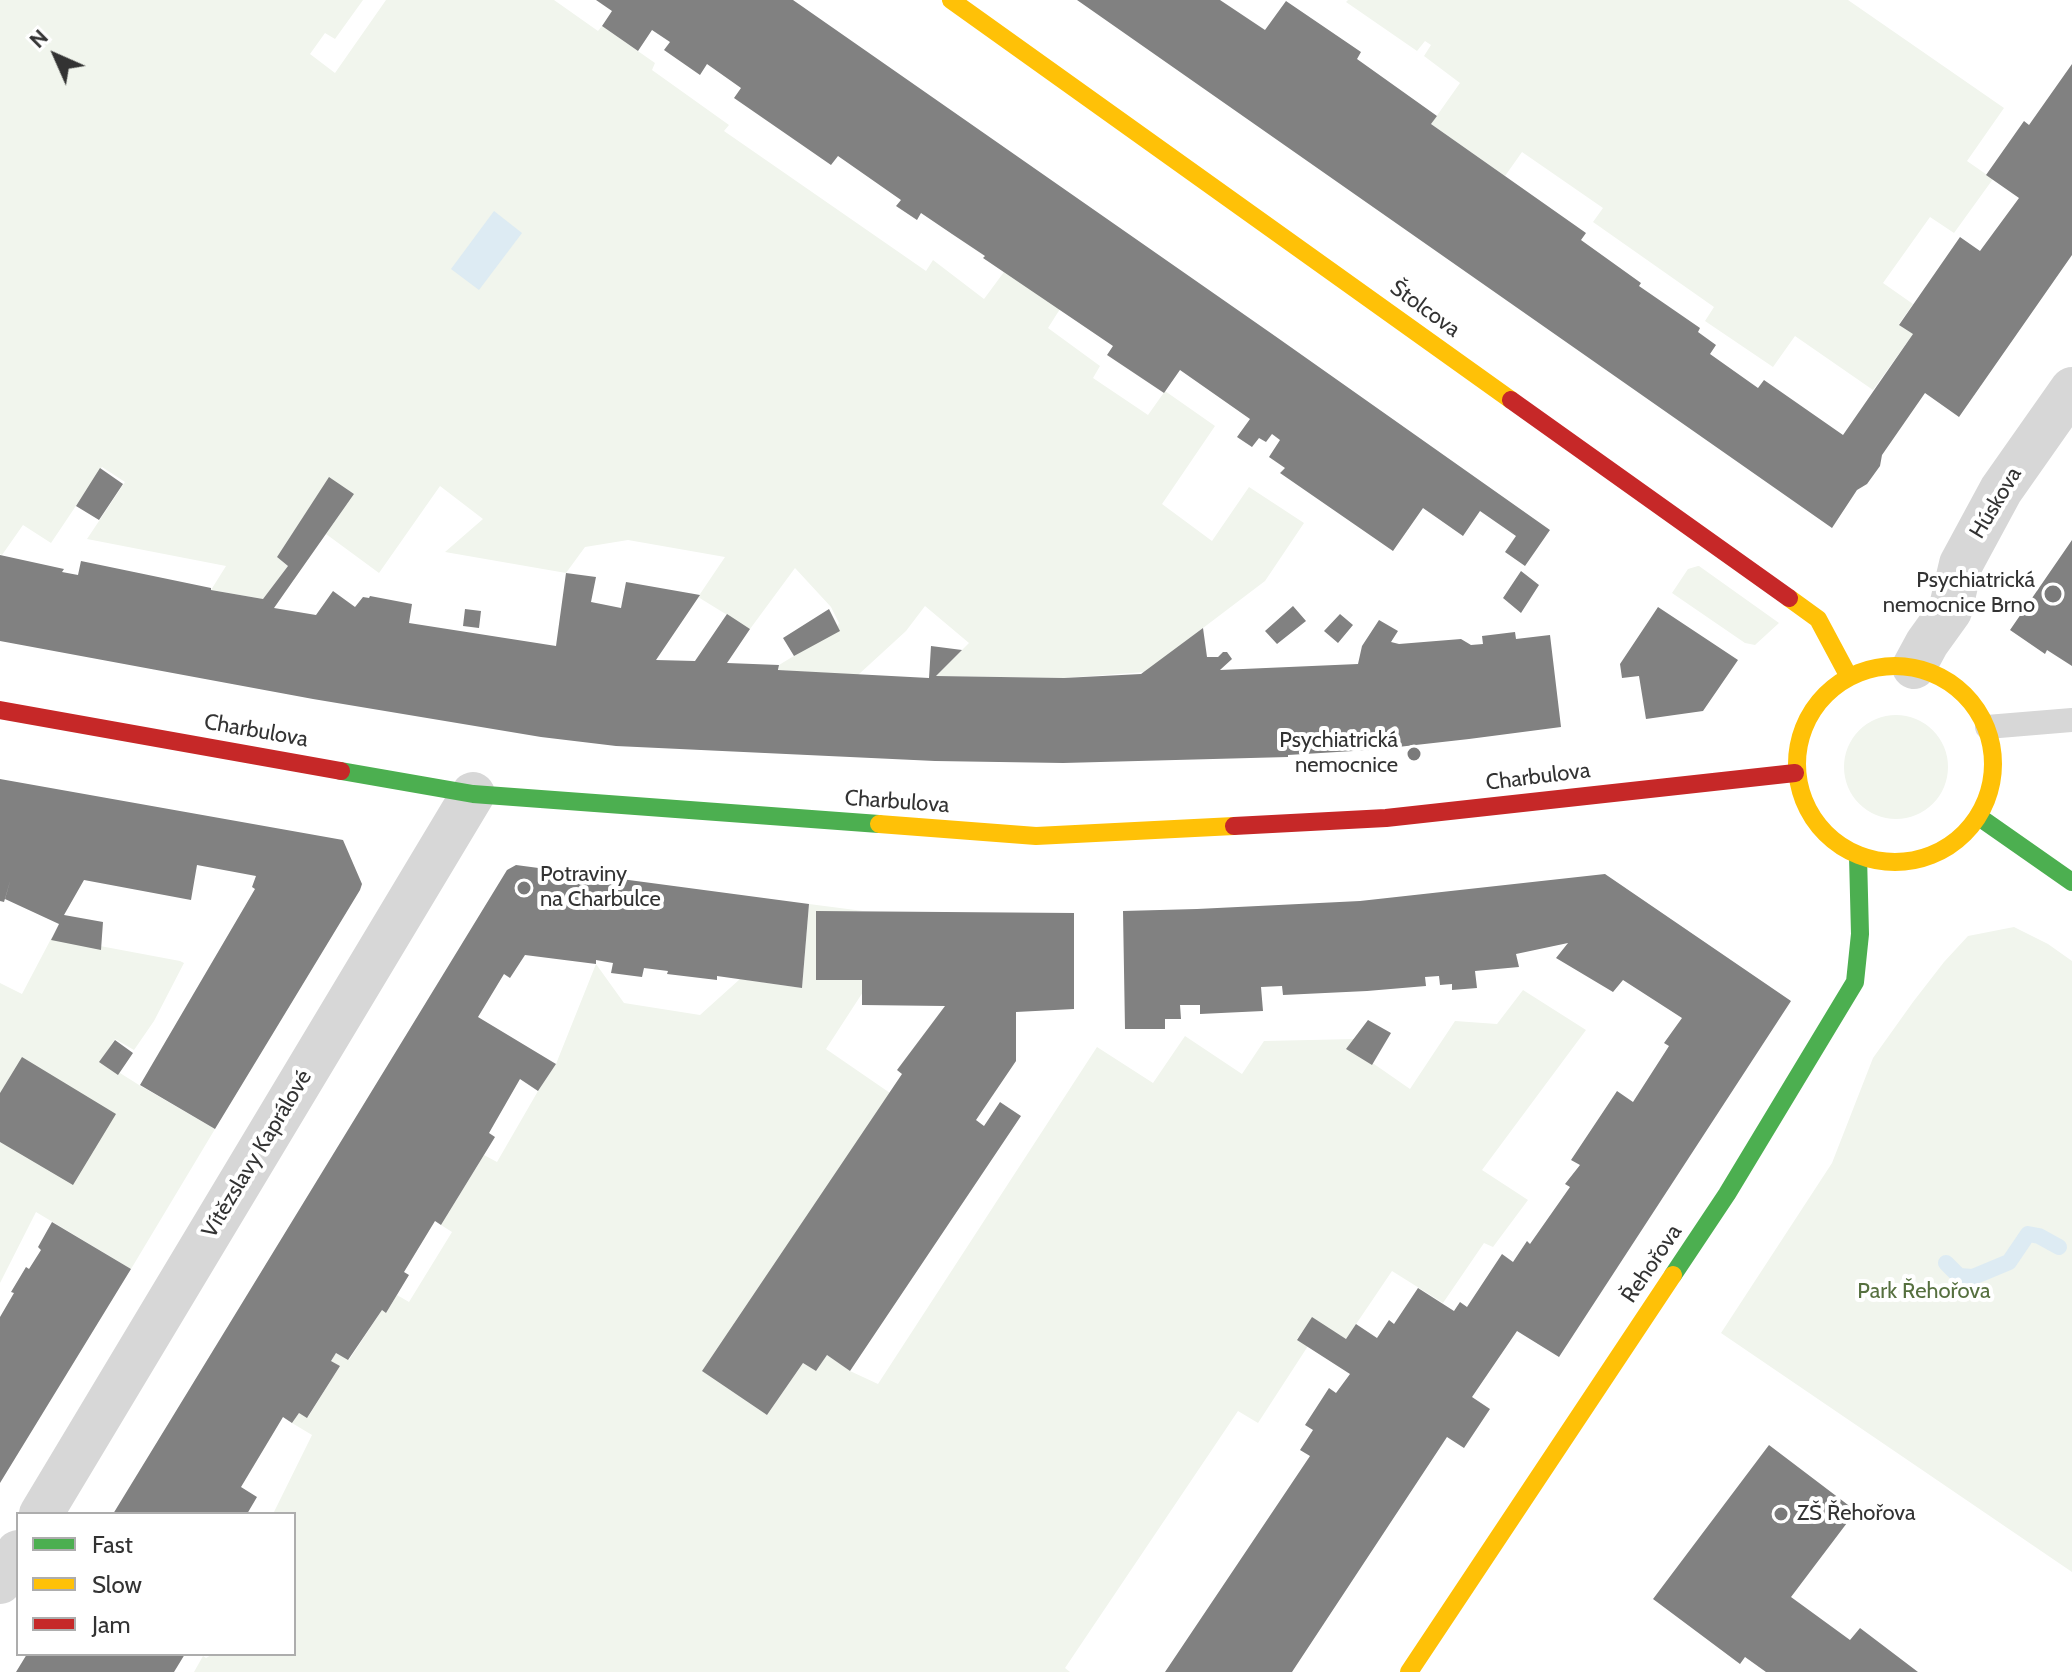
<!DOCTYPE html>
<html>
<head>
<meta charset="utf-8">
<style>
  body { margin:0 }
  #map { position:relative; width:2072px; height:1672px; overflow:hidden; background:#fff; font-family:Cabin,sans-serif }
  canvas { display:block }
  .legend { position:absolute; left:16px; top:1512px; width:280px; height:144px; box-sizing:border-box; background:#fff; border:2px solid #adadad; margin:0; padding:10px 14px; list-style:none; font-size:24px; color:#333 }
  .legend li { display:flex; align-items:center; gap:16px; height:40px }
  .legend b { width:40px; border:2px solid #adadad }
  .north { position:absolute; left:16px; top:16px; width:80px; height:80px; -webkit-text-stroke:6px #fff; paint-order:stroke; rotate:315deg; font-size:22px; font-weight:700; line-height:32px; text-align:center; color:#333 }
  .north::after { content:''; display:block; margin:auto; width:28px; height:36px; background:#333; clip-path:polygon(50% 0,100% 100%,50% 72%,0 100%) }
</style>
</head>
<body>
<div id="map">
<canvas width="2072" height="1672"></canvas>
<ul class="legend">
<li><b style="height:10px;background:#4caf50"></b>Fast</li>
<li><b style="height:10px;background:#ffc107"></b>Slow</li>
<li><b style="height:10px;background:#c62828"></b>Jam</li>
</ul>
<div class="north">N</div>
</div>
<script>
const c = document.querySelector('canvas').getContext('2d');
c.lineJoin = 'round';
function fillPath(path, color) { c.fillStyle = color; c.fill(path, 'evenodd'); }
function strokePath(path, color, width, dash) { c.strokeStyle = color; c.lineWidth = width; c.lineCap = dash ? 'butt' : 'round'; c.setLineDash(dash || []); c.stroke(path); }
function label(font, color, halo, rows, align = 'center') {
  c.font = font + ' Cabin,sans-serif'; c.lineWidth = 8; c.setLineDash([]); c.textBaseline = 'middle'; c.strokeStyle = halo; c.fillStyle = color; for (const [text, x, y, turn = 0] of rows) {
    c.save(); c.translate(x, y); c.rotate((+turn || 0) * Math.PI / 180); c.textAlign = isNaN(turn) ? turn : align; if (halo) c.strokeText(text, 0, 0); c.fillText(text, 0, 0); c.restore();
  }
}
fillPath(new Path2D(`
  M 0,0 L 363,0 L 335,39 L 325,33 L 310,54 L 335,73 L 386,0 L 554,0 L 598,31 L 602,26 L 655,63 L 652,70 L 729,125 L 724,131 L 926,271 L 933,260 L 984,299 L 1004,272 L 1060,309 L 1048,328 L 1100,366 L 1093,378 L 1148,415 L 1165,391 L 1215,426 L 1162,504 L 1212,541 L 1249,487 L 1304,523 L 1265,581 L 1145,672 L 1064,678 L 936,676 L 969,643 L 925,606 L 906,631 L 858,675 L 779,670 L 779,665 L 835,631 L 839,623 L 831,607 L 795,568 L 750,629 L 698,597 L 725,557 L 628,540 L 585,547 L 566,573 L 445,552 L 483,519 L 440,486 L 379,573 L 326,534 L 354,494 L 329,478 L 277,557 L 288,566 L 263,599 L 211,590 L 226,566 L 87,539 L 125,482 L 102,467 L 51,543 L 23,525 L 2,555 L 0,554 Z
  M 1348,0 L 1848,0 L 2004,108 L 1967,161 L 1993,179 L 1954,233 L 1930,217 L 1883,283 L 1913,304 L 1899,324 L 1913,334 L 1873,390 L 1795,336 L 1773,367 L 1705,321 L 1714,307 L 1593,222 L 1603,208 L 1522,152 L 1505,176 L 1431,124 L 1460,83 L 1424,56 L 1431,45 L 1425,41 L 1417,51 L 1346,2 Z
  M 1698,566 L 1699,566 L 1779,623 L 1755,645 L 1745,643 L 1672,593 L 1688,569 Z
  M1844 767a52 52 0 1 1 104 0a52 52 0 1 1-104 0Z
  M 809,904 L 863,911 L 816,912 L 816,980 L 862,980 L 863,992 L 826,1049 L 890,1093 L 703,1371 L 767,1415 L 803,1363 L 816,1371 L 827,1355 L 850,1371 L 878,1384 L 1097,1047 L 1153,1083 L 1185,1036 L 1242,1074 L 1264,1041 L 1356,1039 L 1351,1048 L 1410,1089 L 1455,1021 L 1497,1024 L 1523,990 L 1586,1030 L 1482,1170 L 1528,1200 L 1493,1247 L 1484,1243 L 1443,1303 L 1392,1271 L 1346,1339 L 1312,1318 L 1297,1339 L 1308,1346 L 1258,1423 L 1238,1411 L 1065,1668 L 1070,1672 L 194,1672 L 203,1656 L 206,1658 L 213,1654 L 294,1654 L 294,1514 L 273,1514 L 312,1435 L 292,1423 L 299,1413 L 308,1417 L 340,1366 L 331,1361 L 336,1353 L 349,1360 L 382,1310 L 386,1313 L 397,1295 L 409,1302 L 452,1232 L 441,1225 L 484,1155 L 497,1162 L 538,1091 L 556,1064 L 596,964 L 624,1003 L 700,1015 L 740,979 L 802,988 Z
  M 2014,927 L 2048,944 L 2072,961 L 2072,1572 L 1721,1333 L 1832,1163 L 1873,1058 L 1913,1002 L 1944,962 L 1968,936 Z
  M 52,937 L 180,961 L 184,963 L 154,1021 L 134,1050 L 115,1039 L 101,1061 L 139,1085 L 215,1129 L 131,1269 L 36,1212 L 0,1283 L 0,983 L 22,994 Z`), '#f1f5ed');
fillPath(new Path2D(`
  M 494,211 L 522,233 L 479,290 L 451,269 Z`), '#ddebf3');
strokePath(new Path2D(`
  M 1946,1263 L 1959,1276 L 1973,1277 L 2009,1262 L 2028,1234 L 2039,1236 L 2059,1247`), '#ddebf3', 16);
fillPath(new Path2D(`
  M 596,0 L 793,0 L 1275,336 L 1550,530 L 1525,566 L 1505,552 L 1516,536 L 1480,511 L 1463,536 L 1423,508 L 1393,551 L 1280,473 L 1285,468 L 1269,457 L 1280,440 L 1272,434 L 1266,442 L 1259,438 L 1252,447 L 1237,437 L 1250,419 L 1180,370 L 1164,393 L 1107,355 L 1113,346 L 983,258 L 985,256 L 952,234 L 921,213 L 917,220 L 896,206 L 901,200 L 838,156 L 831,165 L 734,98 L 741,88 L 707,64 L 700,75 L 664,50 L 670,42 L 652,30 L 638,51 L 602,26 L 612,11 Z
  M 1077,0 L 1220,0 L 1265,30 L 1286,1 L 1361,52 L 1357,59 L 1437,116 L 1431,124 L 1586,233 L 1581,240 L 1641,283 L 1639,286 L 1700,328 L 1698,332 L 1716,345 L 1710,354 L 1758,388 L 1764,380 L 1843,435 L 1913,334 L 1899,325 L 1960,237 L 1980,251 L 2019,198 L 1986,175 L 2024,121 L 2029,125 L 2072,64 L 2072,255 L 1959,417 L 1925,393 L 1882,455 L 1880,466 L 1867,484 L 1857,490 L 1832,528 Z
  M 100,468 L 123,484 L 99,520 L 76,506 Z
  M 329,477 L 354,494 L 274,608 L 316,615 L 333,591 L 355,607 L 363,597 L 369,598 L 370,596 L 412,604 L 409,623 L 556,646 L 566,573 L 596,577 L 591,602 L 621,608 L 626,582 L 700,595 L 656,660 L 695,661 L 727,614 L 750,629 L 727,663 L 779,665 L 778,670 L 929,678 L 931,646 L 962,650 L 936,676 L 1064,678 L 1141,674 L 1203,628 L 1207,657 L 1218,657 L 1223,652 L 1227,652 L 1232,659 L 1220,670 L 1358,664 L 1362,646 L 1379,620 L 1398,631 L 1391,642 L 1399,644 L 1461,639 L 1471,645 L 1483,644 L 1482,636 L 1515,632 L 1516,639 L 1550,635 L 1561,727 L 1469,739 L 1389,748 L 1388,747 L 1386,749 L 1288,755 L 1288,757 L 1063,763 L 935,761 L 616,746 L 541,737 L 313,699 L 0,641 L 0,555 L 64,569 L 62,572 L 78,575 L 81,561 L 211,588 L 211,590 L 263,599 L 288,566 L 277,557 Z
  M 2072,540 L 2072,666 L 2047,650 L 2045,654 L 2010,630 Z
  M 1521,571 L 1539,585 L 1521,613 L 1503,598 Z
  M 1293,606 L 1306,621 L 1277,644 L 1265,631 Z
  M 1658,607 L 1738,660 L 1703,711 L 1646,719 L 1639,676 L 1622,678 L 1620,664 Z
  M 465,609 L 481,611 L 479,628 L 463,626 Z
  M 829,609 L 840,631 L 794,656 L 783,638 Z
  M 1340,614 L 1353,625 L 1338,643 L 1324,631 Z
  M 0,779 L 343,840 L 362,884 L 360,890 L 215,1129 L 140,1085 L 255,889 L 252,887 L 256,876 L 197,865 L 191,900 L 84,880 L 64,915 L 103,922 L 101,950 L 51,940 L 59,924 L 5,899 L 11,878 L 4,902 L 0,901 Z
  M 516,865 L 809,904 L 802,988 L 717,976 L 717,980 L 667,974 L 668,971 L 644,968 L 642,977 L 611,973 L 613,963 L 596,960 L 596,964 L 525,955 L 510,978 L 504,974 L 478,1017 L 556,1064 L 538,1091 L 520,1079 L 489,1133 L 495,1137 L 441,1225 L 435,1221 L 404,1272 L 409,1275 L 386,1313 L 382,1310 L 348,1360 L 336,1353 L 331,1361 L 340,1366 L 307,1418 L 299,1413 L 292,1423 L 283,1417 L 241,1487 L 257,1497 L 247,1514 L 113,1514 L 507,870 Z
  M 1605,874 L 1791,1001 L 1559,1357 L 1517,1331 L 1472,1397 L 1490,1409 L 1464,1448 L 1447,1437 L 1292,1672 L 1165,1672 L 1310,1456 L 1300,1450 L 1313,1430 L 1305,1425 L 1329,1388 L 1336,1393 L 1350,1374 L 1297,1340 L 1312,1317 L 1346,1339 L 1356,1324 L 1377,1338 L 1389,1320 L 1394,1324 L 1418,1288 L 1454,1311 L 1460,1302 L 1467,1307 L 1502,1254 L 1513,1262 L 1527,1241 L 1530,1244 L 1570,1187 L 1565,1184 L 1580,1165 L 1571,1160 L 1617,1091 L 1633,1102 L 1669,1046 L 1664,1043 L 1682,1018 L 1623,980 L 1613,992 L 1556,958 L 1568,943 L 1516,954 L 1519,967 L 1475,971 L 1477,988 L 1452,990 L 1452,984 L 1440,985 L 1439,976 L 1425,977 L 1426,986 L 1367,991 L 1283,995 L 1282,986 L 1261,987 L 1263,1011 L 1200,1014 L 1200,1005 L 1180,1005 L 1181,1019 L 1165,1019 L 1165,1029 L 1125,1029 L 1123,911 L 1197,909 L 1360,901 Z
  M 816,911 L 1074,913 L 1074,1009 L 1016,1012 L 1016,1061 L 976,1120 L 984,1126 L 1000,1102 L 1021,1116 L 850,1371 L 827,1355 L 816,1371 L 803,1363 L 767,1415 L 702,1371 L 902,1074 L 897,1070 L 945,1006 L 862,1005 L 862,980 L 816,980 Z
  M 1368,1020 L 1391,1033 L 1372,1065 L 1346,1049 Z
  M 115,1040 L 133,1053 L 118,1075 L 99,1062 Z
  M 22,1057 L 116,1114 L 73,1185 L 0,1142 L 0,1093 Z
  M 52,1222 L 131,1269 L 0,1483 L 0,1317 L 14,1293 L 11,1292 L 26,1267 L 29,1269 L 41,1250 L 38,1247 Z
  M 1769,1445 L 1856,1511 L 1791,1597 L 1850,1640 L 1860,1628 L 1918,1672 L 1766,1672 L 1745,1657 L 1740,1664 L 1653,1599 Z
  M 27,1654 L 185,1654 L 174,1672 L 16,1672 Z`), '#818181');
strokePath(new Path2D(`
  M 1987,727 L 2072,720`), '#d7d7d7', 24);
strokePath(new Path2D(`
  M 1914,667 L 1927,643 L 1950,611 L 1961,564 L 2001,490 L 2072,389
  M 41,1514 L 473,794
  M 0,1582 L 18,1552`), '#d7d7d7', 44);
strokePath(new Path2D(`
  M 341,771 L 473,794 L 879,824
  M 1979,817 L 2072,882
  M 1673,1275 L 1727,1194 L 1855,982 L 1860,934 L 1858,856`), '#4caf50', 18);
strokePath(new Path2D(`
  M 951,0 L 1511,400
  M 1789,598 L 1818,619 L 1849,677
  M1797 764a98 98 0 1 1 196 0a98 98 0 1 1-196 0Z
  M 879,824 L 1036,836 L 1234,826
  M 1409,1672 L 1673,1275`), '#ffc107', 18);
strokePath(new Path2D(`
  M 1511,400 L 1789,598
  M 0,710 L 341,771
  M 1234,826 L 1386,818 L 1795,773`), '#c62828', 18);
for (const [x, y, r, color] of [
  [2053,594,10,"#7a7a7a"],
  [1414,754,8,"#7a7a7a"],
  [524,888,8,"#7a7a7a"],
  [1781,1514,8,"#7a7a7a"]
]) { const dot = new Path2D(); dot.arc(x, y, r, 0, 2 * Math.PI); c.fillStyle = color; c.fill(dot); strokePath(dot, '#fff', 3); }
label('22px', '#333', '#fff', [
  ["Štolcova",1425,309,36],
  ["Húskova",1996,503,-59],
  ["Charbulova",256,731,10],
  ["Charbulova",1538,777,-7],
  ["Charbulova",897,802,4],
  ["Vítězslavy Kaprálové",257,1154,-59],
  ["Řehořova",1652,1264,-56]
]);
label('22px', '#333', '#fff', [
  ["Psychiatrická",2035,581],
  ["nemocnice Brno",2035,606],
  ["Psychiatrická",1398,741],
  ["nemocnice",1398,766],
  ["Potraviny",540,875,"left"],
  ["na Charbulce",540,900,"left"],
  ["ZŠ Řehořova",1797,1514,"left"]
], 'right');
label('22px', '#56703f', '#fff', [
  ["Park Řehořova",1924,1292]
]);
</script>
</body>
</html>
